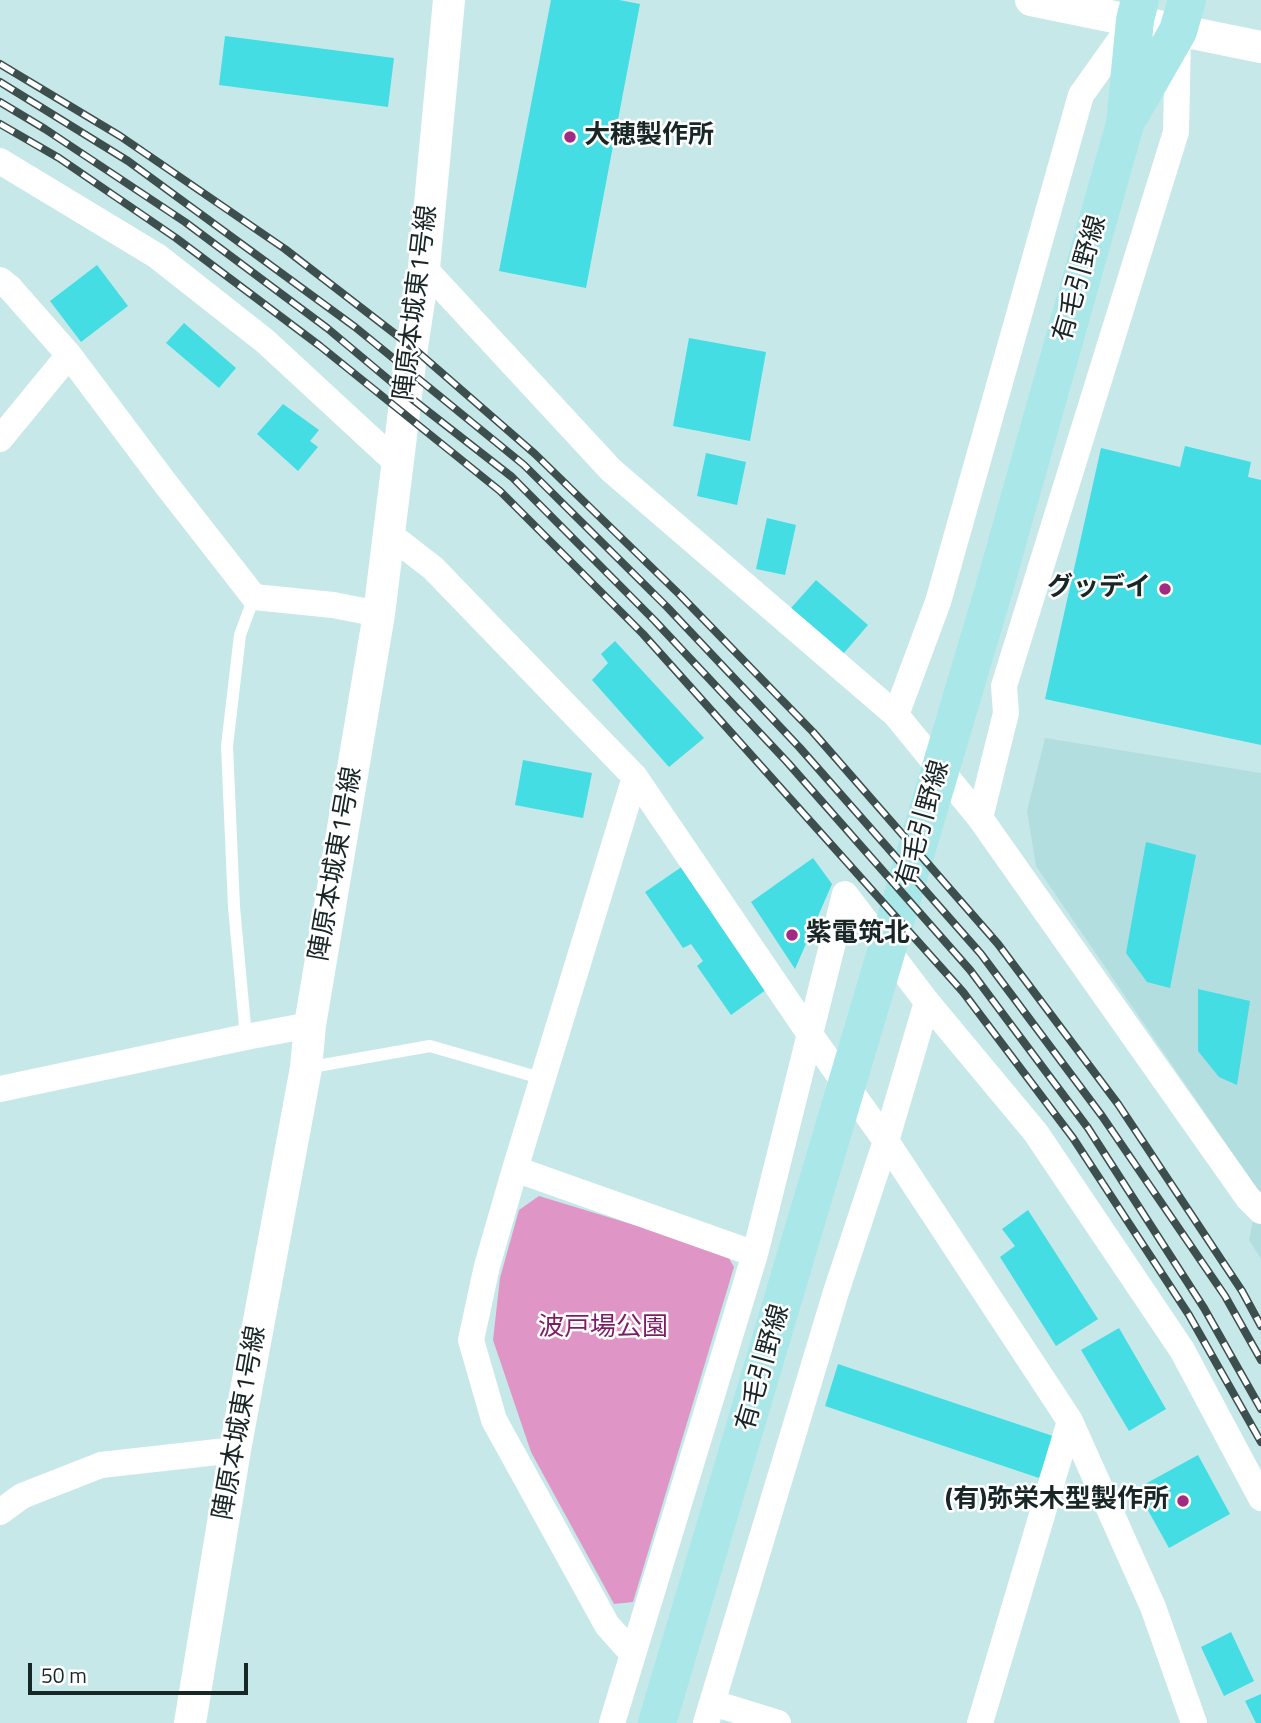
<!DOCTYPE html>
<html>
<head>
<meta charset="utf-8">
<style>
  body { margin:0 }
  #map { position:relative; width:1261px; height:1723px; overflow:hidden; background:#c7e8e9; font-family:"Titillium Web",sans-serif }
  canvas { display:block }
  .scale { position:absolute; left:28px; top:1663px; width:220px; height:32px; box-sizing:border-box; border:4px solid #192626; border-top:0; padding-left:9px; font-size:21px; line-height:24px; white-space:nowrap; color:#192626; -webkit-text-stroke:5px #fff; paint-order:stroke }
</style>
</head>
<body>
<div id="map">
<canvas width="1261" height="1723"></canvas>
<div class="scale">50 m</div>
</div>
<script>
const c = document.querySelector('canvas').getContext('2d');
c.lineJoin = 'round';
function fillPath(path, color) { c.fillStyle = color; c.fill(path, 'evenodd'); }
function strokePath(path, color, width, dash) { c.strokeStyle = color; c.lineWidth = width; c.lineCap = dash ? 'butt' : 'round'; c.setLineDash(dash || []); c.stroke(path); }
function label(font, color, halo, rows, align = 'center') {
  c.font = font + ' "Titillium Web","Noto Sans JP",sans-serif'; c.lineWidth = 5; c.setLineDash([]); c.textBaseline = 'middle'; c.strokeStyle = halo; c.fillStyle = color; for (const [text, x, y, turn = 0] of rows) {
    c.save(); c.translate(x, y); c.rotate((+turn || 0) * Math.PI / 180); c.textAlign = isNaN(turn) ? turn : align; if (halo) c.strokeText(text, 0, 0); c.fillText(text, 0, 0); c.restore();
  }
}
fillPath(new Path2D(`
  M 1045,738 L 1261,773 L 1261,1259 L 1249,1240 L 1259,1192 L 1036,866 L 1027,811 Z`), '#b3dedf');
fillPath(new Path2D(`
  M 539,1196 L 726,1253 L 734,1267 L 633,1602 L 614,1604 L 531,1452 L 493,1340 L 500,1278 L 519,1210 Z`), '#df96c6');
fillPath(new Path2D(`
  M 551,0 L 619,0 L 640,4 L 586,288 L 499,271 Z
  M 225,36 L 394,58 L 388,107 L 219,85 Z
  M 97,265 L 128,306 L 81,342 L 50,301 Z
  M 184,323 L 236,368 L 219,388 L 166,343 Z
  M 689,338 L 766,352 L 750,441 L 673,426 Z
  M 283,404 L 319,430 L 310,441 L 318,447 L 298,471 L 257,434 Z
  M 1185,446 L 1251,462 L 1248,477 L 1261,480 L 1261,745 L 1045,699 L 1101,448 L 1180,467 Z
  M 706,453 L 746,462 L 737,505 L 697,496 Z
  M 767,518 L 796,525 L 785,575 L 756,569 Z
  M 816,580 L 868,625 L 844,653 L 791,608 Z
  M 615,641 L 704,738 L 669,767 L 592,680 L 608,663 L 601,654 Z
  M 523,760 L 592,773 L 583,818 L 515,805 Z
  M 1146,842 L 1196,855 L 1170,988 L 1147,982 L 1126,953 Z
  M 813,858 L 832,884 L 795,969 L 751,902 Z
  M 683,866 L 770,987 L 731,1015 L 697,966 L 703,961 L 691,944 L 683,948 L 645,892 Z
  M 1198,989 L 1250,1001 L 1237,1085 L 1219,1077 L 1198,1051 Z
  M 1028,1210 L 1098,1319 L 1056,1346 L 1000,1257 L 1015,1246 L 1002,1229 Z
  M 1119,1328 L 1166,1409 L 1129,1431 L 1081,1350 Z
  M 838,1364 L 1053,1436 L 1039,1478 L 825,1406 Z
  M 1198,1455 L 1230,1514 L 1169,1548 L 1136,1489 Z
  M 1231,1632 L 1254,1681 L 1224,1696 L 1201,1647 Z
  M 1261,1694 L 1261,1723 L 1256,1723 L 1245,1701 Z`), '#43dde3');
strokePath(new Path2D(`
  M 246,1037 L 234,907 L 227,746 L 240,635 L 254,597
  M 306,1068 L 430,1046 L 544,1079`), '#fff', 12);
strokePath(new Path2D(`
  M 0,161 L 157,256 L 265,341 L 397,463
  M 424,268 L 611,470 L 896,715 L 980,818 L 1248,1198 L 1261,1211
  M 0,280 L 10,288 L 69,355 L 165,483 L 254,597 L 333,605 L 379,614
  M 0,439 L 69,355
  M 389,534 L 433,568 L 635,777 L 809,1033 L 886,1141 L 1070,1421 L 1153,1607 L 1194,1723
  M 896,715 L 938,602 L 1081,95 L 1133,22
  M 980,818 L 1006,713 L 1004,686 L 1176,132 L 1178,36
  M 0,1089 L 246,1037 L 310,1025
  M 515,1169 L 755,1254
  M 0,1512 L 22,1496 L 101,1465 L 235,1450
  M 632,1653 L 607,1625 L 494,1420 L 471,1340 L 487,1266 L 515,1169 L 635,777
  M 713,1703 L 778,1723
  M 612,1723 L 755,1254 L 845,894 L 927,1002 L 1036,1133 L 1182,1350 L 1261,1498
  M 706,1723 L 836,1292 L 886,1141 L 927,1002
  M 980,1723 L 1070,1421`), '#fff', 26);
strokePath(new Path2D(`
  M 1031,0 L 1261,47
  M 190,1723 L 235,1450 L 306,1068 L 310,1025 L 379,614 L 412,347 L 424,268 L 449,0`), '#fff', 32);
strokePath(new Path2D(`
  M 1131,113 L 1178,31 L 1187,0
  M 657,1723 L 994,589 L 1125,124 L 1135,20 L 1140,0`), '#aae7e9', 38);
const rail = new Path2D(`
  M 0,64 L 120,136 L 285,249 L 412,347 L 535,454 L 680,595 L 813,732 L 998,944 L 1118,1104 L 1242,1291 L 1261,1326
  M 0,82 L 128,161 L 355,327 L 524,465 L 667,607 L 800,748 L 981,954 L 1102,1116 L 1225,1296 L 1261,1360
  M 0,102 L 45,129 L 185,222 L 327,328 L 407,395 L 512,477 L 654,620 L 788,763 L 970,970 L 1088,1128 L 1204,1308 L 1261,1409
  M 0,124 L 59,158 L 176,238 L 320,346 L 500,491 L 643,634 L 963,992 L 1073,1138 L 1189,1315 L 1261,1442`);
strokePath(rail, '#3d4e4e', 8);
strokePath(rail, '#fff', 5, [16]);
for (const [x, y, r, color] of [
  [570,137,7,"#a22a82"],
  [1165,589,7,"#a22a82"],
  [792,935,7,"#a22a82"],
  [1183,1501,7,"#a22a82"]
]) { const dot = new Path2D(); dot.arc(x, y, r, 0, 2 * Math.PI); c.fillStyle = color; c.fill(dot); strokePath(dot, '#fff', 2.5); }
label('bold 26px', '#192626', '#fff', [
  ["大穂製作所",584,137],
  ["グッデイ",1151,589,"right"],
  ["紫電筑北",806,935],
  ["(有)弥栄木型製作所",1169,1501,"right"]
], 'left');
label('26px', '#192626', '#fff', [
  ["有毛引野線",1081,279,-74],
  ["陣原本城東1号線",417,303,-83],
  ["有毛引野線",924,824,-74],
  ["陣原本城東1号線",337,864,-80],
  ["有毛引野線",764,1368,-74],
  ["陣原本城東1号線",241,1423,-80]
]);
label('26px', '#7f1c65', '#fff', [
  ["波戸場公園",603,1329]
]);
</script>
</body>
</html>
